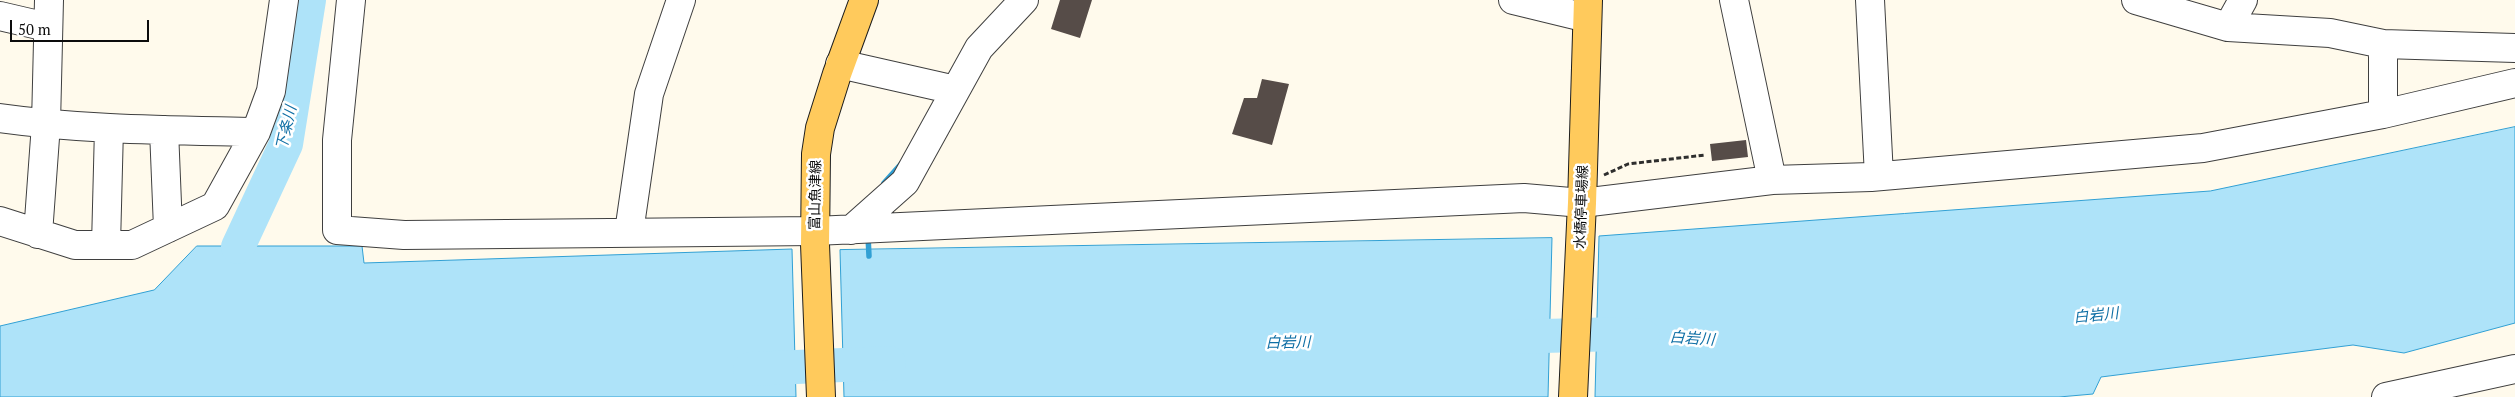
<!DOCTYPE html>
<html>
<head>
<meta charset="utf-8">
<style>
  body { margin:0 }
  #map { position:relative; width:2515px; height:397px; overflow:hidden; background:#fffaec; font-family:"PT Serif",serif }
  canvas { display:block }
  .scale { position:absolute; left:10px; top:20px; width:139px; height:22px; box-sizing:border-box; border:2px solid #0c0c0c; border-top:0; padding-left:6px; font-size:15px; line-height:18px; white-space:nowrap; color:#0c0c0c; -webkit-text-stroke:4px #fff; paint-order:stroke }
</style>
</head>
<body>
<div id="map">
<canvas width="2515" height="397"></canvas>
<div class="scale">50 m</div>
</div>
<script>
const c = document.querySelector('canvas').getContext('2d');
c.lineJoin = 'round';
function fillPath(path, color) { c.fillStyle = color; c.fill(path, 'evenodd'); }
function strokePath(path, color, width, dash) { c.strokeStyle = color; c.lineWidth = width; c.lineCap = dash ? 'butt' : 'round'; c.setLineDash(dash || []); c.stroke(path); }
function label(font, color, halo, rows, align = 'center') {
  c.font = font + ' "PT Serif","Noto Sans JP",serif'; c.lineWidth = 5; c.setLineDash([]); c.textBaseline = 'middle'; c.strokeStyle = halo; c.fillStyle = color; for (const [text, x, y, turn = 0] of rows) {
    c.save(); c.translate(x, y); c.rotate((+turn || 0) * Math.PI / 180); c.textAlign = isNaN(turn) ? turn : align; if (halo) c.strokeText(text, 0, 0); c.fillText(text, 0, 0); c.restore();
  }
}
const water = new Path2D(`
  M 2515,127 L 2515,323 L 2404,353 L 2353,345 L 2101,377 L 2093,394 L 2059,397 L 1595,397 L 1599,236 L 2210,191 Z
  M 1552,238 L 1548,397 L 844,397 L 840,250 Z
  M 197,246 L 362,246 L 364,263 L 792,249 L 796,397 L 0,397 L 0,326 L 154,290 Z`);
fillPath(water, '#aee3f9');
strokePath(water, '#31a0d4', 1);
strokePath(new Path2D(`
  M 884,183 L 901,164
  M 868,236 L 869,256`), '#31a0d4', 5.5);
strokePath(new Path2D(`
  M 238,247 L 286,144 L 309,0
  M 1504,337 L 1620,334 L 1643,336
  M 750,369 L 889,363`), '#aee3f9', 34);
fillPath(new Path2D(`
  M 1060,0 L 1092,0 L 1080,38 L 1051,29 Z
  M 1262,79 L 1289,84 L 1272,145 L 1232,134 L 1244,98 L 1257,98 Z
  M 1746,140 L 1748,157 L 1712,161 L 1710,144 Z`), '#564c48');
const minor = new Path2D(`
  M 351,0 L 337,140 L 337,230 L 404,235 L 815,231 L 1524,198 L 1582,203 L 1772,180 L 1871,177 L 2203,148 L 2383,114 L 2383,44
  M 1513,0 L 1587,18
  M 1734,0 L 1772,180
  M 1870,0 L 1879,176
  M 2136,0 L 2228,27 L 2330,33 L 2383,44 L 2515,48
  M 0,16 L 47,27
  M 2228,27 L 2243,0
  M 840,64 L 955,90
  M 2383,114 L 2515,83
  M 0,118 C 85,130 171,130 256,132
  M 164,130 L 168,228
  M 0,221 L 75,245 L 132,245 L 215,206 L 256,132 L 271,91 L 284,0
  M 851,230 L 905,182 L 979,48 L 1024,0
  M 629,232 L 649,94 L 681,0
  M 38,234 L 46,124 L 49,0
  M 106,245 L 109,128
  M 2386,397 L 2515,369`);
const major = new Path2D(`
  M 821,397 L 815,244 L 816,154 L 820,128 L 837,74 L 864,0
  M 1573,397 L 1582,203 L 1588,0`);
strokePath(minor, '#3f3f3f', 30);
strokePath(major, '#1d1d1d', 30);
strokePath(new Path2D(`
  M 1604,175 L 1628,164 L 1705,155`), '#2e2e2e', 3, [5, 2.5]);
strokePath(minor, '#fff', 28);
strokePath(major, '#ffca5c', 28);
label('14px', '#0c0c0c', '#fff', [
  ["富山魚津線",816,195,-89],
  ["水橋停車場線",1582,207,-88]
]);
label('italic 15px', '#0f6fa5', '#fff', [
  ["下条川",287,128,-77],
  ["白岩川",2096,316,-6],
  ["白岩川",1692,339,4],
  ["白岩川",1288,343,-1]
]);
</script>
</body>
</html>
